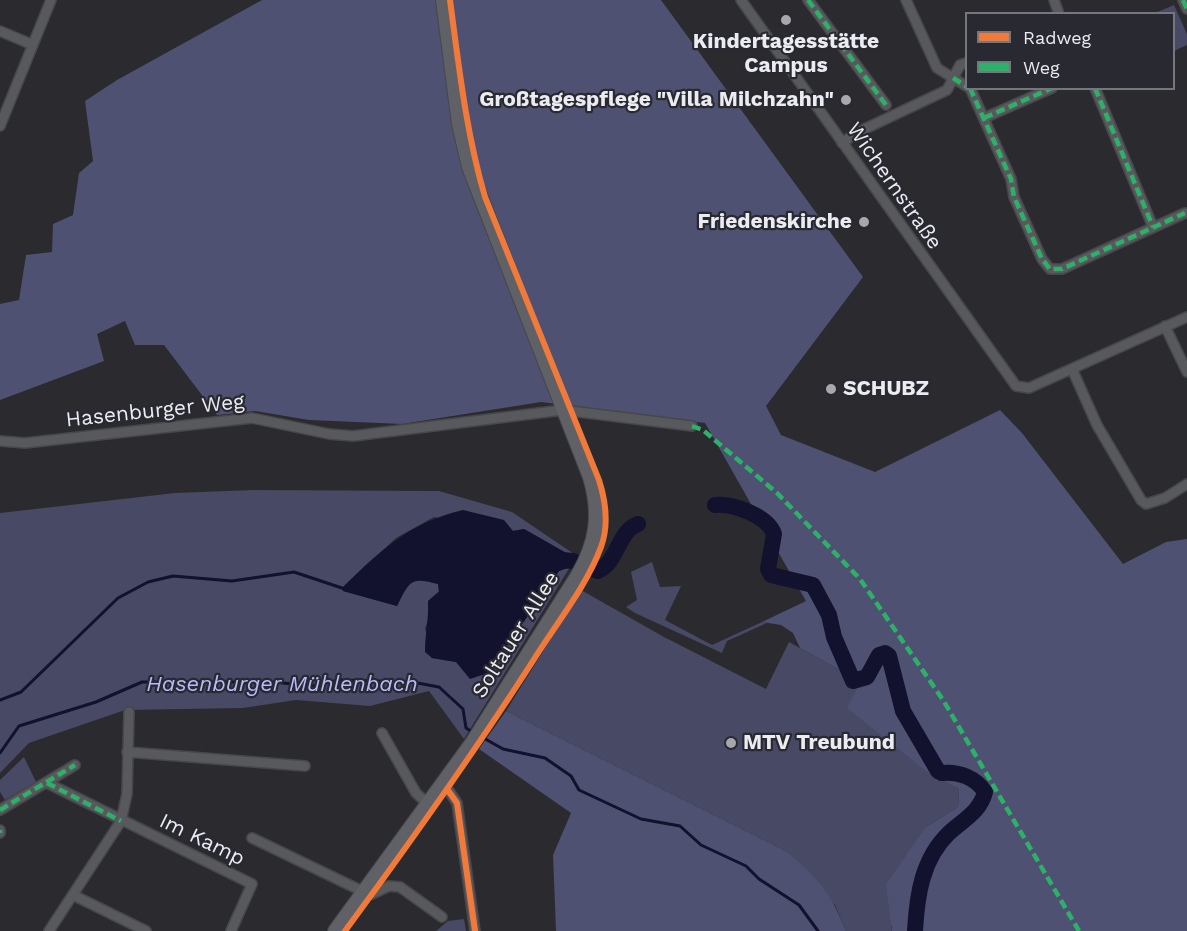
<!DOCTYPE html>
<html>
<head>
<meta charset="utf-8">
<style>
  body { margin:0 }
  #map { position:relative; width:1187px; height:931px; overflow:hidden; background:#2a2a2f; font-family:"Work Sans",sans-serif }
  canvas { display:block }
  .legend { position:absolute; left:965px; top:12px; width:210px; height:78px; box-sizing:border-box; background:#282931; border:2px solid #76777e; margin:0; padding:8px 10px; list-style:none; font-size:18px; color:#ebebf1 }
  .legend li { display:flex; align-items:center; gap:12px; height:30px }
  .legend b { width:30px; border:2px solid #76777e }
</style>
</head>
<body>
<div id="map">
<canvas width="1187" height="931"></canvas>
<ul class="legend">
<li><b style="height:8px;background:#f17a3a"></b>Radweg</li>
<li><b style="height:8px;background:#2db169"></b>Weg</li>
</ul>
</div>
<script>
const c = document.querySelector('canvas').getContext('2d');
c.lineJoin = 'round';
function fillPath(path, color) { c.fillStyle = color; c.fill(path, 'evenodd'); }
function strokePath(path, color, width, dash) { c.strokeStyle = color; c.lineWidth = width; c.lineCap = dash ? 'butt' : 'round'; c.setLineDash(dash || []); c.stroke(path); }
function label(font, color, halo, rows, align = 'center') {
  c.font = font + ' "Work Sans",sans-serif'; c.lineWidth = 4.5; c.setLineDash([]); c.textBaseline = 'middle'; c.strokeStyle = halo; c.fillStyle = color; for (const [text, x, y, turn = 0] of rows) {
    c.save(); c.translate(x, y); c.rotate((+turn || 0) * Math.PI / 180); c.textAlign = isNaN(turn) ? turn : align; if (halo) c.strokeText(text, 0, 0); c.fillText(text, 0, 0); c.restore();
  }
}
fillPath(new Path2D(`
  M 1174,5 L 1187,34 L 1187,45 L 1174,51 L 1174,14 L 1155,13 Z
  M 253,490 L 439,491 L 512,512 L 577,556 L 575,558 L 524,529 L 513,531 L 434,517 L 396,538 L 342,588 L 343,591 L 397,606 C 410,581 410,576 438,584 L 439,591 L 428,601 L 429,619 L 425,628 L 432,658 L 456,662 L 488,673 L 559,571 L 570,567 L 464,739 L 429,691 L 370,706 L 296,700 L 243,708 L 125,710 L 29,743 L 0,773 L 0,513 L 175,493 Z
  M 652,562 L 660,587 L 681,586 L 665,620 L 712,645 L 762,622 L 767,623 L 727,641 L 722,653 L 635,613 L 626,607 L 637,600 L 631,572 Z
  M 581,590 L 664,637 L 766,689 L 789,642 L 847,674 L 931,775 L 959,789 L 958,807 L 926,827 L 891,927 L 892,931 L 846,931 L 835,905 L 786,851 L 506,711 Z
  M 24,757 L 36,782 L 5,800 L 0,792 L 0,780 Z
  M 464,919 L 466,931 L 436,931 L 448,921 Z`), '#474965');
fillPath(new Path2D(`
  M 262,0 L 661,0 L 863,277 L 766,406 L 781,435 L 875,472 L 1000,410 L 1022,433 L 1123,564 L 1166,542 L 1187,539 L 1187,931 L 892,931 L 886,884 L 926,827 L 958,807 L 959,789 L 931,775 L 847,708 L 857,689 L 847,674 L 800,648 L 793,633 L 781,625 L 762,622 L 806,601 L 705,423 L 541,402 L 402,424 L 309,420 L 255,411 L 217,415 L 164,345 L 135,345 L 125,321 L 97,334 L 104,361 L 0,400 L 0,304 L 19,300 L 26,255 L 52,252 L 53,224 L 73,215 L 79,173 L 93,161 L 85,101 L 117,80 Z
  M 506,711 L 786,851 C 819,880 829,889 846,931 L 556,931 L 553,855 L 571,813 L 479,749 Z`), '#4e5171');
fillPath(new Path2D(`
  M 463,510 L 504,520 L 513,531 L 524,529 L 575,558 L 570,567 L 559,571 L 488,673 L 470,679 L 456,662 L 432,658 L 425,652 C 425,634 429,619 428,601 L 439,592 L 438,584 C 410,576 409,582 397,606 L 343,591 L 342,588 C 381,550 409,523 463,510 Z`), '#12112e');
strokePath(new Path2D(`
  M 0,700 L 21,692 L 118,598 L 148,582 L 173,576 L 232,581 L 294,572 L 342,588
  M 480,736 L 503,749 L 545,758 L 571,776 L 579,790 L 641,819 L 680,826 L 701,845 L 746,866 L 759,879 L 799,905 L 818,931
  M 0,753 L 19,726 L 96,702 L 142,682 L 273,682 L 313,686 L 339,680 L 412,682 L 439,687 L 463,709 L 466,728 L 474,733`), '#12112e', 3);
strokePath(new Path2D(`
  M 715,505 C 733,503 768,516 774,534 L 768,569 L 771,575 L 813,585 L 829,615 L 834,637 L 853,681 L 867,677 L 879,655 L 885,653 L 889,656 L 903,711 L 938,771 L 942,773 C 959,771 976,778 985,792 C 980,812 963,820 949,833 C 922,859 917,895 915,931
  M 551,559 L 573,561 L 598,571 C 618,562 618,531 638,524`), '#12112e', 16);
const street = new Path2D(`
  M 741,0 L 1016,386 L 1029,388 L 1187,317
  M 808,0 L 886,105
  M 906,0 L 937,68 L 966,86
  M 1054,0 L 1059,14
  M 1183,0 L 1187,9
  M 0,31 L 33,45
  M 970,88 L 1011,179 L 1014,197 L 1042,259 L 1050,269 L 1062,269 L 1185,213
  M 1095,88 L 1153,227
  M 984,118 L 1052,88
  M 0,126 L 51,0
  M 842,143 L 856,133 L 947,90 L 960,65 L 966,63
  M 1165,326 L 1187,372
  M 1072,369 L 1097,425 L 1141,500 L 1146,504 L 1165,498 L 1187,484
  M 0,441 L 25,443 L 252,418 L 329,434 L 353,436 L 563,410 L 692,426
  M 382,733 L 416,793 L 428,804
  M 127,752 L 305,766
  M 47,783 L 252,884 L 231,931
  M 441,785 L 449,791 L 457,803 L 475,931
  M 0,810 L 75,765
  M 0,830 L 0,833
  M 252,838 L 364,892 L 372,894 L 389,886 L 400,887 L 442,917
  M 73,895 L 146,931
  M 49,931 L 121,821 L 127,794 L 129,712`);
const secondary = new Path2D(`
  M 335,931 L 472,743 L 578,575 C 597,542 601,514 590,477 L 469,167 L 459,124 L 443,0`);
strokePath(street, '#47474b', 12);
strokePath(secondary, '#47474b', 16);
strokePath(street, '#58595c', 9);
strokePath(secondary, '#606167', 14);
strokePath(new Path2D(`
  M 808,0 L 886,105
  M 1183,0 L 1187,9
  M 953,78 L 966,86
  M 970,88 L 1011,179 L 1014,197 L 1042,259 L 1050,269 L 1062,269 L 1185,213
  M 1095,88 L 1153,227
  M 984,118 L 1052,88
  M 692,426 L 703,430 L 777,493 L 860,579 L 943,700 L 1079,931
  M 47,783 L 121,821
  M 0,810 L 75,765
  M 0,830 L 0,833`), '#2db169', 4.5, [9, 4.5]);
strokePath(new Path2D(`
  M 447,789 L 457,803 L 475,931
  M 345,931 C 412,840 477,749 538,653 C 559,620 587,585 601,547 C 609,525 606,502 599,480 L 485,197 C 466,132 459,67 450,0`), '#f17a3a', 6);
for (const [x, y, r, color] of [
  [786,20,6,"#a7a7ad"],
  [846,100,6,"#a7a7ad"],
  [864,222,6,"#a7a7ad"],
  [831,389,6,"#a7a7ad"],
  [731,743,6,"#a7a7ad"]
]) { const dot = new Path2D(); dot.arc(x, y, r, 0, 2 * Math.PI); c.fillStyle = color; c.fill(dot); strokePath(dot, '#282931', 2); }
label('bold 21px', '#ebebf1', '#282931', [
  ["Kindertagesstätte",786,42,"center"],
  ["Campus",786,66,"center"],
  ["Großtagespflege \"Villa Milchzahn\"",834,100],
  ["Friedenskirche",852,222],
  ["SCHUBZ",843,389,"left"],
  ["MTV Treubund",743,743,"left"]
], 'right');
label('21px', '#ebebf1', '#282931', [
  ["Wichernstraße",894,186,55],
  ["Hasenburger Weg",155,411,-6],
  ["Soltauer Allee",516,635,-58],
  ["Im Kamp",202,840,26]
]);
label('italic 22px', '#b7bbfb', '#282931', [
  ["Hasenburger Mühlenbach",282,685]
]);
</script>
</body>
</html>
